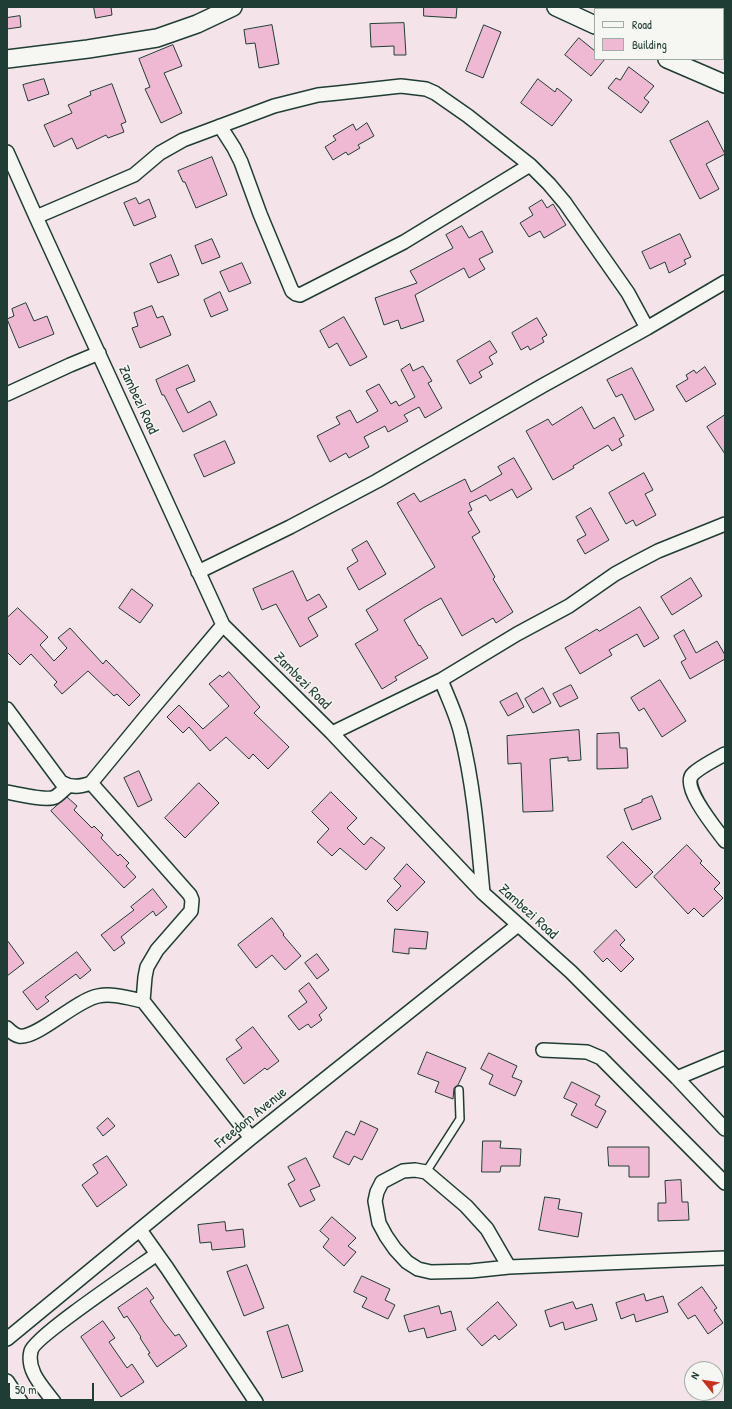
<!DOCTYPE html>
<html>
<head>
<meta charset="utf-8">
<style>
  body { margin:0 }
  #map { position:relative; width:732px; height:1409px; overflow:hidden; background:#f4e4e9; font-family:"Patrick Hand",sans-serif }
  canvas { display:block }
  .frame { position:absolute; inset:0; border:8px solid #1f3d34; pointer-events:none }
  .legend { position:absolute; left:594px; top:8px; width:130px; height:52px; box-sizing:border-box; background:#f6f6f2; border:1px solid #a0aca6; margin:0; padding:5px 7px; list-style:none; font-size:12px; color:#1f3d34 }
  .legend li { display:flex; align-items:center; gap:8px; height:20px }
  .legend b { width:20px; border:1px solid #a0aca6 }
  .north { position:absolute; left:684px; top:1361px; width:40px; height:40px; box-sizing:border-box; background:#f6f6f2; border:1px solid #a0aca6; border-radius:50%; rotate:300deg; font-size:11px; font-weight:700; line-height:16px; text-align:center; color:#1f3d34 }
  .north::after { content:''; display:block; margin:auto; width:14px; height:18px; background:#c8321e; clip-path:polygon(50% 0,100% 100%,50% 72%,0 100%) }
  .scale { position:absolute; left:8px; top:1383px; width:86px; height:18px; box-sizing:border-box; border:2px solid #1f3d34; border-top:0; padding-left:5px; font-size:12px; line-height:14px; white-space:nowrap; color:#1f3d34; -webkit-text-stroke:3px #f6f6f2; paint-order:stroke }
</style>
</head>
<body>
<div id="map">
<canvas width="732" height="1409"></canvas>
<div class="frame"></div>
<ul class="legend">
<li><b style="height:5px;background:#f6f6f2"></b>Road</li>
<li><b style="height:11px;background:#efb9d4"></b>Building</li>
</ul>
<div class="north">N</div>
<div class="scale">50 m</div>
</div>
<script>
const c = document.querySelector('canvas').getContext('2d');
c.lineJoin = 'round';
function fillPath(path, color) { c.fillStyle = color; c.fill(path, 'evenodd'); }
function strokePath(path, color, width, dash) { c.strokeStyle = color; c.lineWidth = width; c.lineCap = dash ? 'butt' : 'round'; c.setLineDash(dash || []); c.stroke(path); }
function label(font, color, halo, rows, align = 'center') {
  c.font = font + ' "Patrick Hand",sans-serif'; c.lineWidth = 3; c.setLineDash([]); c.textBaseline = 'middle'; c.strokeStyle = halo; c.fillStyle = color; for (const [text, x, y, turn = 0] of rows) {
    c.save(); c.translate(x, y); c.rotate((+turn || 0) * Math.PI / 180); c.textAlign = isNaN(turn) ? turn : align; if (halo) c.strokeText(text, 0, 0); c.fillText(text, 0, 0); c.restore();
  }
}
const building = new Path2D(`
  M 94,7 L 111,7 L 112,15 L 96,18 Z
  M 424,7 L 457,7 L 456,18 L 424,16 Z
  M 20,16 L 21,27 L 7,29 L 7,18 Z
  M 404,23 L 406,55 L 394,55 L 394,46 L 371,47 L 370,24 Z
  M 272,25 L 279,64 L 259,68 L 255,43 L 246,44 L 244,30 Z
  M 484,25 L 501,32 L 483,78 L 466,71 Z
  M 579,38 L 595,51 L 595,59 L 605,59 L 591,76 L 565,55 Z
  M 173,45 L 182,66 L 164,73 L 182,113 L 161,123 L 145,89 L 150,87 L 139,59 Z
  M 629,67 L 654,86 L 644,98 L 649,102 L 641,113 L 608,88 L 616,78 L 620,80 Z
  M 44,79 L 49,94 L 28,101 L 23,85 Z
  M 538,79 L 555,92 L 557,88 L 572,100 L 552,126 L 521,103 Z
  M 112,84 L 126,122 L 121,124 L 124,132 L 108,138 L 106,135 L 77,149 L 72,138 L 54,147 L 44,125 L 72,113 L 68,105 L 91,95 L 90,92 Z
  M 708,121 L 725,154 L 706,164 L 719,189 L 700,199 L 670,141 Z
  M 367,123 L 374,136 L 358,145 L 360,148 L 348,155 L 346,152 L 333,160 L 325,147 L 336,140 L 333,136 L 353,124 L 356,130 Z
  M 212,157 L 227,195 L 196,208 L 185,182 L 183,182 L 178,171 Z
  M 136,198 L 139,204 L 149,199 L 156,217 L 134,226 L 124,203 Z
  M 542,200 L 547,208 L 553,204 L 566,225 L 544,238 L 540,231 L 529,237 L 520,223 L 533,215 L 529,208 Z
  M 462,226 L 469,238 L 482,231 L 493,252 L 479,259 L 485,269 L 469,278 L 464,268 L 415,295 L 424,321 L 401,329 L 398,320 L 384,325 L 375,298 L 417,283 L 410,271 L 453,248 L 446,235 Z
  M 680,234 L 691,257 L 684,260 L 686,264 L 669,273 L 665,262 L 650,269 L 642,252 Z
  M 212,239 L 220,257 L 202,264 L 195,246 Z
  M 171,255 L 179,275 L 158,283 L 150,264 Z
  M 242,263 L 251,283 L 229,292 L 220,272 Z
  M 220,292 L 228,310 L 211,317 L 204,300 Z
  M 26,303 L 34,321 L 47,316 L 54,334 L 19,348 L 7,319 L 14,316 L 12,309 Z
  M 152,306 L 157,318 L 163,316 L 171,335 L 140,348 L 132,328 L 138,326 L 134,313 Z
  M 344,317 L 367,357 L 350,366 L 337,343 L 329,348 L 320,331 Z
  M 537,318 L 547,335 L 542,338 L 544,342 L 530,350 L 528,346 L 521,350 L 512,333 Z
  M 490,341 L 497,352 L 489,357 L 493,364 L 479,372 L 482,377 L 470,384 L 457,361 Z
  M 410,364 L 413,371 L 423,366 L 432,381 L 428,383 L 442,408 L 425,418 L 419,407 L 404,415 L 408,421 L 388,432 L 385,426 L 364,437 L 369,447 L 349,458 L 346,453 L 330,462 L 317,436 L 340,424 L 336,417 L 350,410 L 357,423 L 378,411 L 366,391 L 379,384 L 391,404 L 396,401 L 399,406 L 415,397 L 401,370 Z
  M 188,365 L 195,381 L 176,389 L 188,413 L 210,401 L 217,415 L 183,432 L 164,395 L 162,395 L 156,380 Z
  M 705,367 L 716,384 L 686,402 L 676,386 L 688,379 L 686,375 L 694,370 L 696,373 Z
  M 632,368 L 654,410 L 635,420 L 622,394 L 616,397 L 607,380 Z
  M 582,407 L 594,429 L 614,417 L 624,436 L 619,439 L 622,445 L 612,451 L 608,445 L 573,466 L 574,468 L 553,480 L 526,431 L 548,419 L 552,425 Z
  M 725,415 L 725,454 L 707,427 Z
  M 225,441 L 235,463 L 204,477 L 194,455 Z
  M 514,458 L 532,489 L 517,498 L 512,489 L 490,501 L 486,495 L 469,503 L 472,510 L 468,512 L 480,532 L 472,537 L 495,577 L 493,579 L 513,612 L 496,623 L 493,618 L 462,636 L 441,598 L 423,608 L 404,620 L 419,646 L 420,645 L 428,658 L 395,677 L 397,680 L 382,689 L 355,644 L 378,630 L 366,610 L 435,567 L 397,503 L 414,493 L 420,502 L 465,479 L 471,492 L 502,474 L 498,467 Z
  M 644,473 L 653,490 L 645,494 L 656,515 L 636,526 L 633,520 L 626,524 L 609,493 Z
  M 591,508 L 609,540 L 585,554 L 577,540 L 586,535 L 576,517 Z
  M 367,541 L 386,574 L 359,590 L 347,568 L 358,561 L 352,550 Z
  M 293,571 L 307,601 L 319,594 L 327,607 L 308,618 L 318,636 L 300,647 L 276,604 L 262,610 L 253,589 Z
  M 691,578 L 702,596 L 672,615 L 661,597 Z
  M 132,589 L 153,605 L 140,623 L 119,608 Z
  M 640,607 L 659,638 L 644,647 L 637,634 L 609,650 L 612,655 L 580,674 L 565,648 L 597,629 L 599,631 Z
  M 18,608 L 48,637 L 40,645 L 54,661 L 67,648 L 58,638 L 70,628 L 103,664 L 106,660 L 140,695 L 129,706 L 117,694 L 114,696 L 88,671 L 62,694 L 54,685 L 57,682 L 31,654 L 20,665 L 7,652 L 7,618 Z
  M 684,630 L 696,653 L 717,641 L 725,655 L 725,659 L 690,679 L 681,662 L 686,659 L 674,636 Z
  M 229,672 L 260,707 L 254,713 L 289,747 L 268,769 L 253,754 L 249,759 L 226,737 L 210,751 L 189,727 L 183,733 L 167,717 L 179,705 L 203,729 L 229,706 L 209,684 L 220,675 L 222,677 Z
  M 660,680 L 686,721 L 662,737 L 644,708 L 639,711 L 631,698 Z
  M 571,685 L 578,698 L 560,707 L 553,694 Z
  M 543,688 L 551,703 L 533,713 L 525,699 Z
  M 517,693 L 524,707 L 508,716 L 500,702 Z
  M 579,730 L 581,760 L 568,761 L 568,757 L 550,759 L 553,811 L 523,812 L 521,763 L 508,764 L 507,736 Z
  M 619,733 L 620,748 L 627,748 L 628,768 L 597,769 L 597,734 Z
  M 139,771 L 152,800 L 138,807 L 124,778 Z
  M 199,783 L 219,803 L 185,838 L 165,818 Z
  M 331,792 L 357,818 L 347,828 L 364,845 L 371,837 L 385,848 L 366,870 L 340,848 L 332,856 L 317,842 L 329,829 L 312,812 Z
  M 652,796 L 661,819 L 632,830 L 624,809 L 642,802 L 642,800 Z
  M 67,797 L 77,806 L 74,810 L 92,828 L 94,826 L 103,835 L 101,838 L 118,856 L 120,854 L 129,863 L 126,866 L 136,877 L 124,888 L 51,811 Z
  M 623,842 L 653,872 L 636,888 L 607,857 Z
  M 687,845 L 702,861 L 700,863 L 720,883 L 714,889 L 723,898 L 703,917 L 694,908 L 688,914 L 654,877 Z
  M 407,864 L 425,882 L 397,911 L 387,901 L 401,886 L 394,879 Z
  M 153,889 L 167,907 L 156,916 L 153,911 L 121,937 L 125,943 L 114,951 L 101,935 L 134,910 L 131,907 Z
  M 272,918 L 284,934 L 283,935 L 301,956 L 285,970 L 272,955 L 256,968 L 238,945 Z
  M 395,929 L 428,932 L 426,949 L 409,948 L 409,954 L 393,952 Z
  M 616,930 L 625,940 L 620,945 L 634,959 L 621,972 L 607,958 L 603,962 L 594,952 Z
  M 7,940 L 24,963 L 7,976 Z
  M 77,952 L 91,970 L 80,979 L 76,974 L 65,982 L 45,997 L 49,1001 L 37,1010 L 23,992 Z
  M 317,954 L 329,970 L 317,979 L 305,963 Z
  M 309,983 L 327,1008 L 319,1015 L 322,1020 L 311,1028 L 308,1024 L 299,1030 L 288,1016 L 307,1002 L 299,991 Z
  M 253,1027 L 279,1061 L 267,1070 L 265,1068 L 244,1084 L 226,1059 L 242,1048 L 236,1040 Z
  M 427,1052 L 466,1068 L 458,1085 L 454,1088 L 453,1099 L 435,1092 L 439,1082 L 418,1074 Z
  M 489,1053 L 517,1066 L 512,1077 L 522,1081 L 515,1096 L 489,1084 L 493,1075 L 481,1069 Z
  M 572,1082 L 600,1096 L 595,1105 L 606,1111 L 597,1128 L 571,1115 L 577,1104 L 564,1098 Z
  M 108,1118 L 115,1126 L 103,1136 L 97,1128 Z
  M 361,1121 L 378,1129 L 362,1160 L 354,1156 L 349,1165 L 333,1157 L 346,1131 L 354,1135 Z
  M 483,1141 L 501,1141 L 500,1148 L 521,1149 L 520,1166 L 501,1166 L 500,1172 L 482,1172 Z
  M 608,1147 L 649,1147 L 649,1177 L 629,1177 L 629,1166 L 609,1166 Z
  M 107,1156 L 127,1185 L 97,1207 L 82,1185 L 98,1173 L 93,1165 Z
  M 306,1158 L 320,1186 L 310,1190 L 315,1200 L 300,1207 L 288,1184 L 295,1180 L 288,1167 Z
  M 681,1180 L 682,1202 L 688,1202 L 689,1220 L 658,1221 L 658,1203 L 666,1203 L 665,1181 Z
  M 545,1197 L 560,1199 L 558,1209 L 582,1213 L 578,1237 L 539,1230 Z
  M 332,1217 L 356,1238 L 348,1246 L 356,1252 L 344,1266 L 323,1247 L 329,1239 L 320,1231 Z
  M 225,1222 L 226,1231 L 243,1229 L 245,1247 L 212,1250 L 211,1242 L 200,1243 L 198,1225 Z
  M 247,1265 L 264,1308 L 244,1316 L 227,1272 Z
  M 362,1276 L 390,1289 L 385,1300 L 395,1305 L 388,1319 L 362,1307 L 367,1298 L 354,1292 Z
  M 702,1287 L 717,1308 L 714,1310 L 723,1323 L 708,1334 L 695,1315 L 688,1319 L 678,1304 Z
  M 147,1288 L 154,1298 L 150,1301 L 164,1322 L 175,1336 L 179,1334 L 187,1346 L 157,1367 L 148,1354 L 150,1353 L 140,1338 L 141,1337 L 127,1316 L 124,1318 L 118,1308 Z
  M 644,1294 L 646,1301 L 663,1296 L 668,1312 L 636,1322 L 634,1314 L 621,1319 L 616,1303 Z
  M 498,1302 L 517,1325 L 499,1340 L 495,1335 L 482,1346 L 467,1329 Z
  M 573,1302 L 576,1309 L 592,1304 L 597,1320 L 565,1330 L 563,1322 L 550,1327 L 545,1311 Z
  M 439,1306 L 441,1314 L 451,1311 L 456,1330 L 427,1338 L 424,1328 L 409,1332 L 404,1316 Z
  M 103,1321 L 115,1338 L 109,1342 L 127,1368 L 132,1364 L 144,1382 L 121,1397 L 81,1337 Z
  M 288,1325 L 303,1371 L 282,1378 L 267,1332 Z`);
fillPath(building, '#efb9d4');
strokePath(building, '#1f3d34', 1);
const service = new Path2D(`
  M 426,1172 L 460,1119 L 459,1090`);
const minor = new Path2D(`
  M 220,126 L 234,148 L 241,162 L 260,214 L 292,291 L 296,294 L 300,295 L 404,242 L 530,165
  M 7,152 L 36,217 L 223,625 L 332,733 L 483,893 L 571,972 L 677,1078 L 725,1129
  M 36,217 L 134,175 L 160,153 L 183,140 L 274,106 L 318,95 L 338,93 L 401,86 L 426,89 L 435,93 L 468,116 L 530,165 L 549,184 L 565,203 L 628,293 L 647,328
  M 7,394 L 70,365 L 99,353
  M 198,572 L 290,527 L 377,481 L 542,386 L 647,328 L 725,282
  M 441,680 C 448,698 457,716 461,734 C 474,786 478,840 483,893
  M 7,709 L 61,782 C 71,788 80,787 91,783 L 147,715 L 223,625
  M 332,733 L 441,680 L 517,634 L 569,606 L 615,574 L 637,562 L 658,551 L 725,524
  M 725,754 C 716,759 700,767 693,774 C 680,786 717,830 725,841
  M 91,783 L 190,895 L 192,900 L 191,911 L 157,950 L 147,967 L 145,977 L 143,1001 L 251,1138
  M 7,792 C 17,794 47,801 55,797 C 60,794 64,789 68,786
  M 7,1028 C 10,1031 14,1035 19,1036 C 37,1039 76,1000 98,996 C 113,993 128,998 143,1001
  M 543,1050 L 587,1052 L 601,1058 L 725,1183
  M 677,1078 L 725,1058
  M 140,1230 L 167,1268 L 256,1402
  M 509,1267 L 487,1229 L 466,1206 L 426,1172 L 415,1170 L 403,1171 L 382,1182 L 377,1192 L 375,1201 L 379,1223 L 386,1236 L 395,1249 L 407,1262 L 418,1269 L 431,1272 L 471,1271 L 509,1267 L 725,1258
  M 7,1339 L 251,1138 L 518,925
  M 7,1381 L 21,1402
  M 54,1402 C 43,1387 26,1371 31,1351 C 34,1337 139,1267 157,1254`);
const tertiary = new Path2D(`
  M 556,7 L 595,25
  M 7,59 L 88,49 L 157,38 L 197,24 L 233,7
  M 667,59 L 725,84`);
strokePath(service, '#1f3d34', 10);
strokePath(minor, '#1f3d34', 16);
strokePath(tertiary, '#1f3d34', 20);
strokePath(service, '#f6f6f2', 7);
strokePath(minor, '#f6f6f2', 13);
strokePath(tertiary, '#f6f6f2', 17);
label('15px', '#1f3d34', '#f6f6f2', [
  ["Zambezi Road",138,400,65],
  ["Zambezi Road",302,681,45],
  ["Zambezi Road",528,912,42],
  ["Freedom Avenue",251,1118,-39]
]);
</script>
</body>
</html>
